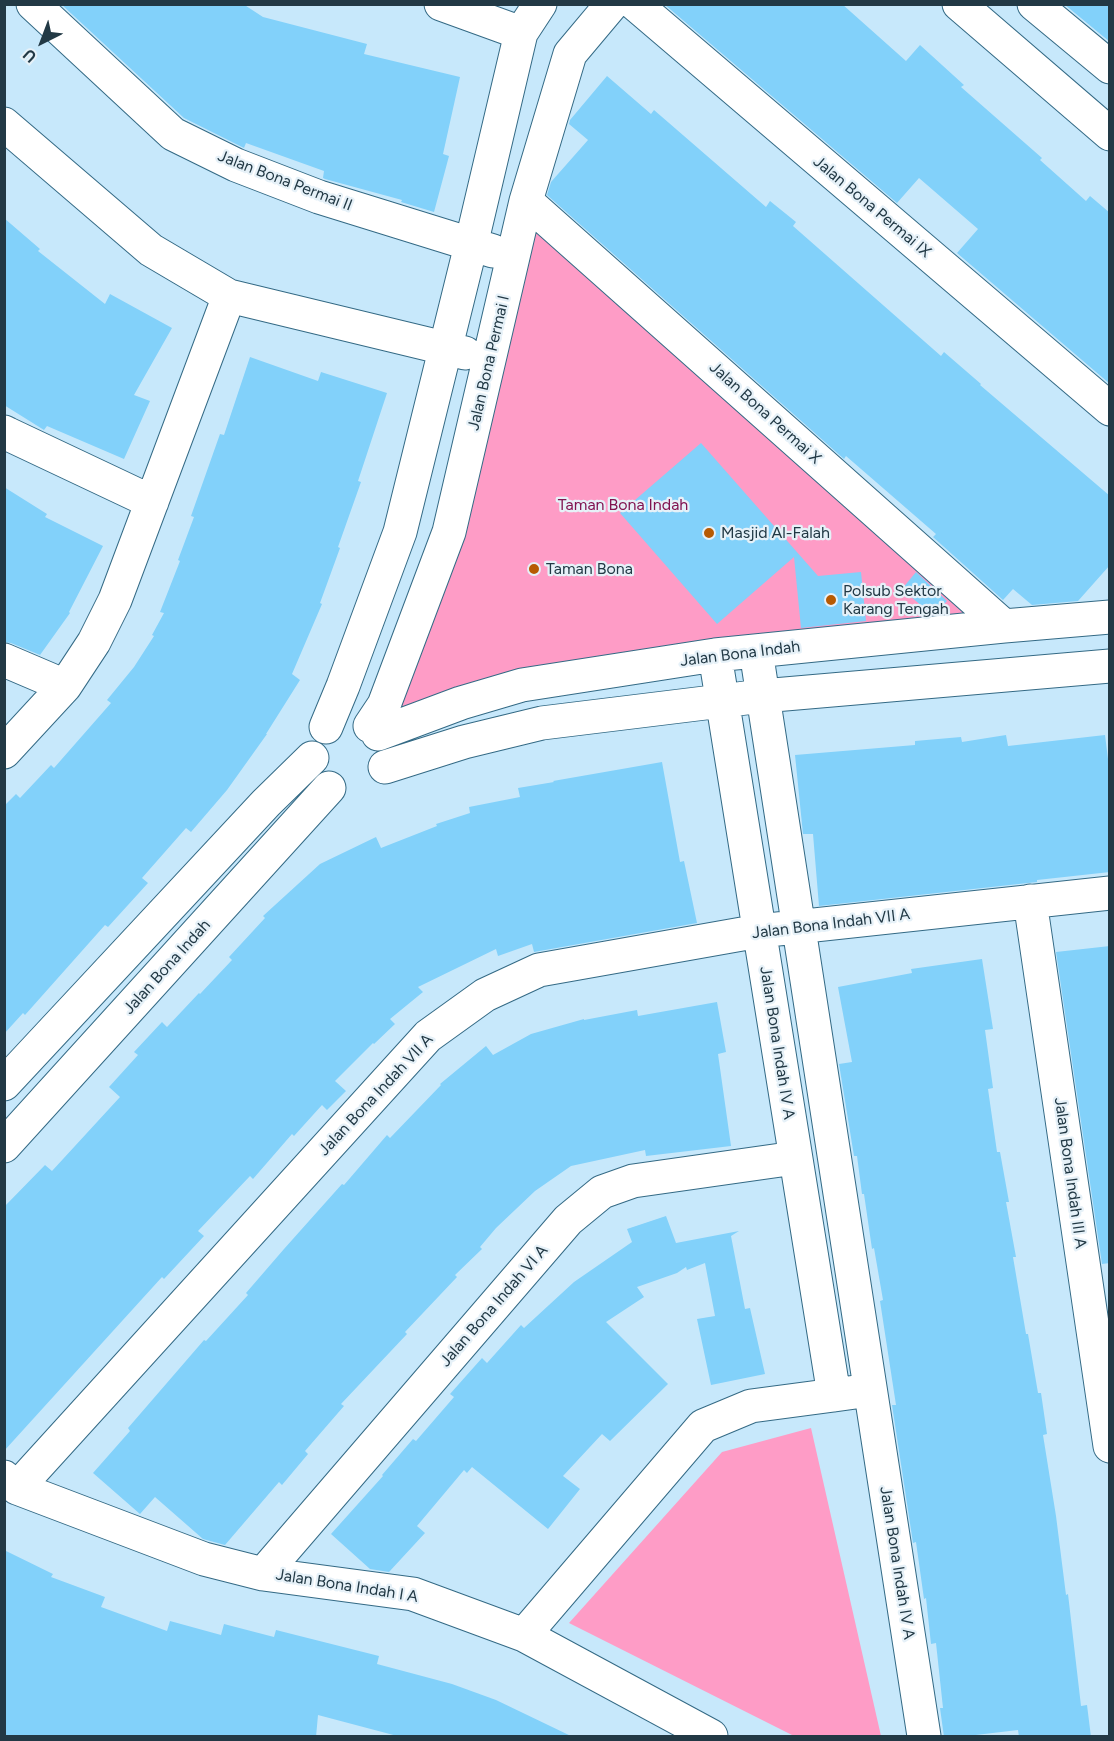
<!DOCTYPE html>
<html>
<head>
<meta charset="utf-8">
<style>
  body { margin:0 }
  #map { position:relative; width:1114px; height:1741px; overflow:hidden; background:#c7e8fb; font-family:Figtree,sans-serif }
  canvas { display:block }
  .frame { position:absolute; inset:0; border:6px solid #223945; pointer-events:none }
  .north { position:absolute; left:12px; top:12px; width:60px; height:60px; -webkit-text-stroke:4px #e6f1f8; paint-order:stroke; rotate:222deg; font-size:16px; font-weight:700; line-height:24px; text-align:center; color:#223945 }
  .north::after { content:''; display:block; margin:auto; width:21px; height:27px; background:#223945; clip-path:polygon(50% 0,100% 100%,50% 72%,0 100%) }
</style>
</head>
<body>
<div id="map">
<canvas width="1114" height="1741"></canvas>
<div class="frame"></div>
<div class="north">U</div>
</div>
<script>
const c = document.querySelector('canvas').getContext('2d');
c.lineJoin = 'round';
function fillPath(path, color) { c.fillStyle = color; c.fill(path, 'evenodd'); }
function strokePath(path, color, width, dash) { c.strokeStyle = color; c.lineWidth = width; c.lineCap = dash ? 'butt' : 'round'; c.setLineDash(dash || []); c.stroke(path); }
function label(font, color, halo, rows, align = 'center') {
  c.font = font + ' Figtree,sans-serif'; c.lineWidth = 4.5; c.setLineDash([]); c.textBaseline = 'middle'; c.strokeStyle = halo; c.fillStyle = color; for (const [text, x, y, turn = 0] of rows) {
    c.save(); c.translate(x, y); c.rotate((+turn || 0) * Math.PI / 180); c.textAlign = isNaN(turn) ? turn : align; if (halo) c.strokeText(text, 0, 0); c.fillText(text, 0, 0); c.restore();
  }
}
fillPath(new Path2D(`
  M 533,223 L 977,616 L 388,721 Z
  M 811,1428 L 881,1736 L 794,1736 L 569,1623 L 722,1452 Z`), '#fe9cc6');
fillPath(new Path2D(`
  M 61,4 L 243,4 L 263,17 L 367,44 L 364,54 L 460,77 L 443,154 L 449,156 L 434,212 L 401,202 L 402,200 L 325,179 L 323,178 L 324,171 L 246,143 L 244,148 L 184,118 Z
  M 664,4 L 842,4 L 906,61 L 920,45 L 964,85 L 961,87 L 1042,158 L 1040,160 L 1086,201 L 1090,196 L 1110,213 L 1110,384 L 957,253 L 978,229 L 919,178 L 897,203 Z
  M 1064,4 L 1110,4 L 1110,42 Z
  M 607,76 L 651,114 L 654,110 L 766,207 L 770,201 L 796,222 L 793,226 L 941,356 L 944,352 L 981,384 L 980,385 L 1110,496 L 1110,565 L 1078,601 L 1032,605 L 1013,589 L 1003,600 L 933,537 L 936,534 L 846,456 L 844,459 L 547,195 L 551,182 L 588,140 L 569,124 L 570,120 Z
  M 4,218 L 40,249 L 38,251 L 105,304 L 110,294 L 172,328 L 134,395 L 150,401 L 124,459 L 47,426 L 44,430 L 4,405 Z
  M 250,357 L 318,381 L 321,372 L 387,393 L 358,481 L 361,482 L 338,547 L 340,548 L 320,603 L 322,604 L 292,674 L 300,680 L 266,734 L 267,734 L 227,790 L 191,832 L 186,828 L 142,878 L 148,883 L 108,927 L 105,925 L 25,1015 L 23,1013 L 4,1034 L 4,806 L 16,794 L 20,798 L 51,765 L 54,768 L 111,703 L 107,700 L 134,667 L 154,636 L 152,635 L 164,613 L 160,612 L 180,561 L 178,560 L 194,517 L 191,516 L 220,434 L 224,435 Z
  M 701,443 L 818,576 L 861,572 L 866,621 L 801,628 L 794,557 L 717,624 L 620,513 Z
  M 4,487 L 47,514 L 45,517 L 103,546 L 69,612 L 70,613 L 40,655 L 11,643 L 4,642 Z
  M 916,572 L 947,601 L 935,614 L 931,614 L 902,589 Z
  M 1006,735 L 1008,746 L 1105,735 L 1110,775 L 1110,872 L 1037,880 L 1037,882 L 819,906 L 813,834 L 803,834 L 795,755 L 915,745 L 915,741 L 961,737 L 962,742 Z
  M 662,762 L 680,862 L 684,861 L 697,923 L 534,952 L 532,944 L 498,956 L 496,949 L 418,987 L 423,992 L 390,1019 L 395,1024 L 374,1044 L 373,1043 L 335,1081 L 346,1091 L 327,1110 L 322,1105 L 294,1136 L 292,1134 L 253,1179 L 250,1176 L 198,1231 L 204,1236 L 164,1279 L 162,1277 L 4,1451 L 4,1207 L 45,1165 L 52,1171 L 120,1097 L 109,1087 L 138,1055 L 134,1052 L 162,1022 L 167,1027 L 199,993 L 200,994 L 232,960 L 229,957 L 265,918 L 263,916 L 320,864 L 376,837 L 381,848 L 437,826 L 436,824 L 470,813 L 469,807 L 520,797 L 518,788 L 554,782 L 553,781 Z
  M 1110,946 L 1110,1263 L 1102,1264 L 1056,952 Z
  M 982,959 L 993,1029 L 985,1030 L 993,1088 L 988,1089 L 997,1152 L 1000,1152 L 1009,1202 L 1006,1202 L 1016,1257 L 1013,1257 L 1026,1334 L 1028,1334 L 1038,1393 L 1041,1393 L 1047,1434 L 1043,1435 L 1056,1516 L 1066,1595 L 1068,1594 L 1081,1706 L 1087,1705 L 1091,1737 L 1019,1737 L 1018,1730 L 959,1737 L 944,1737 L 940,1708 L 943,1708 L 936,1643 L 931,1644 L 926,1598 L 924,1599 L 916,1542 L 913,1543 L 892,1405 L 896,1405 L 880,1301 L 883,1300 L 874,1248 L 872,1249 L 864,1194 L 862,1194 L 857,1156 L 854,1156 L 839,1064 L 852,1062 L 838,987 L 912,973 L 911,969 Z
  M 717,1002 L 726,1052 L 718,1054 L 731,1146 L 646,1156 L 645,1150 L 571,1166 L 535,1191 L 496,1228 L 480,1247 L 482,1249 L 455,1275 L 457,1277 L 405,1332 L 407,1334 L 341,1404 L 344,1406 L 305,1451 L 308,1454 L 282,1485 L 279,1482 L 225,1545 L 203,1539 L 155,1497 L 140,1514 L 93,1473 L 130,1431 L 128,1428 L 204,1340 L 206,1341 L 248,1295 L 246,1293 L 284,1249 L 342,1184 L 344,1185 L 387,1135 L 390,1138 L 441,1085 L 440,1084 L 486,1046 L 493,1055 L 531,1034 L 584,1019 L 584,1020 L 637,1010 L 638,1016 Z
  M 666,1216 L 676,1243 L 739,1231 L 731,1236 L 745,1309 L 750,1308 L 765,1374 L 711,1385 L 697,1319 L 715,1316 L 705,1263 L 687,1270 L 686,1267 L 677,1273 L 637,1287 L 644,1297 L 606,1322 L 668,1384 L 610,1441 L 602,1434 L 563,1476 L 580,1489 L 548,1529 L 472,1467 L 467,1473 L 464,1470 L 417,1526 L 425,1533 L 389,1572 L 370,1569 L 331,1534 L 383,1476 L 382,1475 L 413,1439 L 416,1441 L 454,1397 L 450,1394 L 482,1358 L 487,1363 L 521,1325 L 524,1328 L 574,1282 L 632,1242 L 627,1229 Z
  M 4,1550 L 53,1574 L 51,1577 L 105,1597 L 101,1607 L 167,1631 L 170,1621 L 221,1635 L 224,1624 L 274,1637 L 276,1630 L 379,1656 L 377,1664 L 452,1684 L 496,1700 L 573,1737 L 401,1737 L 318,1715 L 316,1737 L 4,1737 Z`), '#82d1fa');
const minor = new Path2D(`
  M 33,4 L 173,134 L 236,165 L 319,197 L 493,251
  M 441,4 L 521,33
  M 635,4 L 1110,409
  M 959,4 L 1110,134
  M 1034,4 L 1110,67
  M 4,124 L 151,250 L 229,296 L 465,353
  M 526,201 L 1004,626
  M 4,432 L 8,434 L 152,502
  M 756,651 L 924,1736
  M 715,655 L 834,1395 L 870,1390
  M 4,660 L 65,686
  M 370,726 L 384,705 L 449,532 L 526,201 L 570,54 L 612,4
  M 326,727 L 343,686 L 400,532 L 471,245 L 521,33 L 540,4
  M 378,734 L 461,703 L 522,685 L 715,655 L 1004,626 L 1110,617
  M 4,752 L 65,686 L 94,642 L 115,600 L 229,296
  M 385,767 L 464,742 L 542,723 L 762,696 L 1110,666
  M 1030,901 L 1110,1446
  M 4,1084 L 266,803 L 312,758
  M 4,1146 L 329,788
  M 4,1477 L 17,1488 L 204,1559 L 263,1574 L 413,1594 L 524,1635 L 711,1736
  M 17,1488 L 428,1036 L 485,995 L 539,970 L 759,931 L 1110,893
  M 263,1574 L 568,1220 L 602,1192 L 633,1181 L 795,1158
  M 524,1635 L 703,1426 L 751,1406 L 834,1395`);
strokePath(minor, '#346a85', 35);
strokePath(minor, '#fff', 33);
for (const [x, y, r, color] of [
  [709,533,6,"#b75a02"],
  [534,569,6,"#b75a02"],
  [831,600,6,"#b75a02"]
]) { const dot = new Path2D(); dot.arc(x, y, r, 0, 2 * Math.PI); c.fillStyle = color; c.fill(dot); strokePath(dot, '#e6f1f8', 2); }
label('16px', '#223945', '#e6f1f8', [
  ["Jalan Bona Permai II",285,181,21],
  ["Jalan Bona Permai IX",872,207,40],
  ["Jalan Bona Permai I",489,363,-77],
  ["Jalan Bona Permai X",765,413,42],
  ["Jalan Bona Indah",740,654,-7],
  ["Jalan Bona Indah VII A",831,924,-7],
  ["Jalan Bona Indah",167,967,-48],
  ["Jalan Bona Indah IV A",777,1043,81],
  ["Jalan Bona Indah VII A",376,1095,-47],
  ["Jalan Bona Indah III A",1070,1173,82],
  ["Jalan Bona Indah VI A",494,1306,-49],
  ["Jalan Bona Indah IV A",897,1563,81],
  ["Jalan Bona Indah I A",347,1586,9]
]);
label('16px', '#821451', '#e6f1f8', [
  ["Taman Bona Indah",623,505]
]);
label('16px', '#223945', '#e6f1f8', [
  ["Masjid Al-Falah",721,533],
  ["Taman Bona",546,569],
  ["Polsub Sektor",843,591],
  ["Karang Tengah",843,609]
], 'left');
</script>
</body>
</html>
